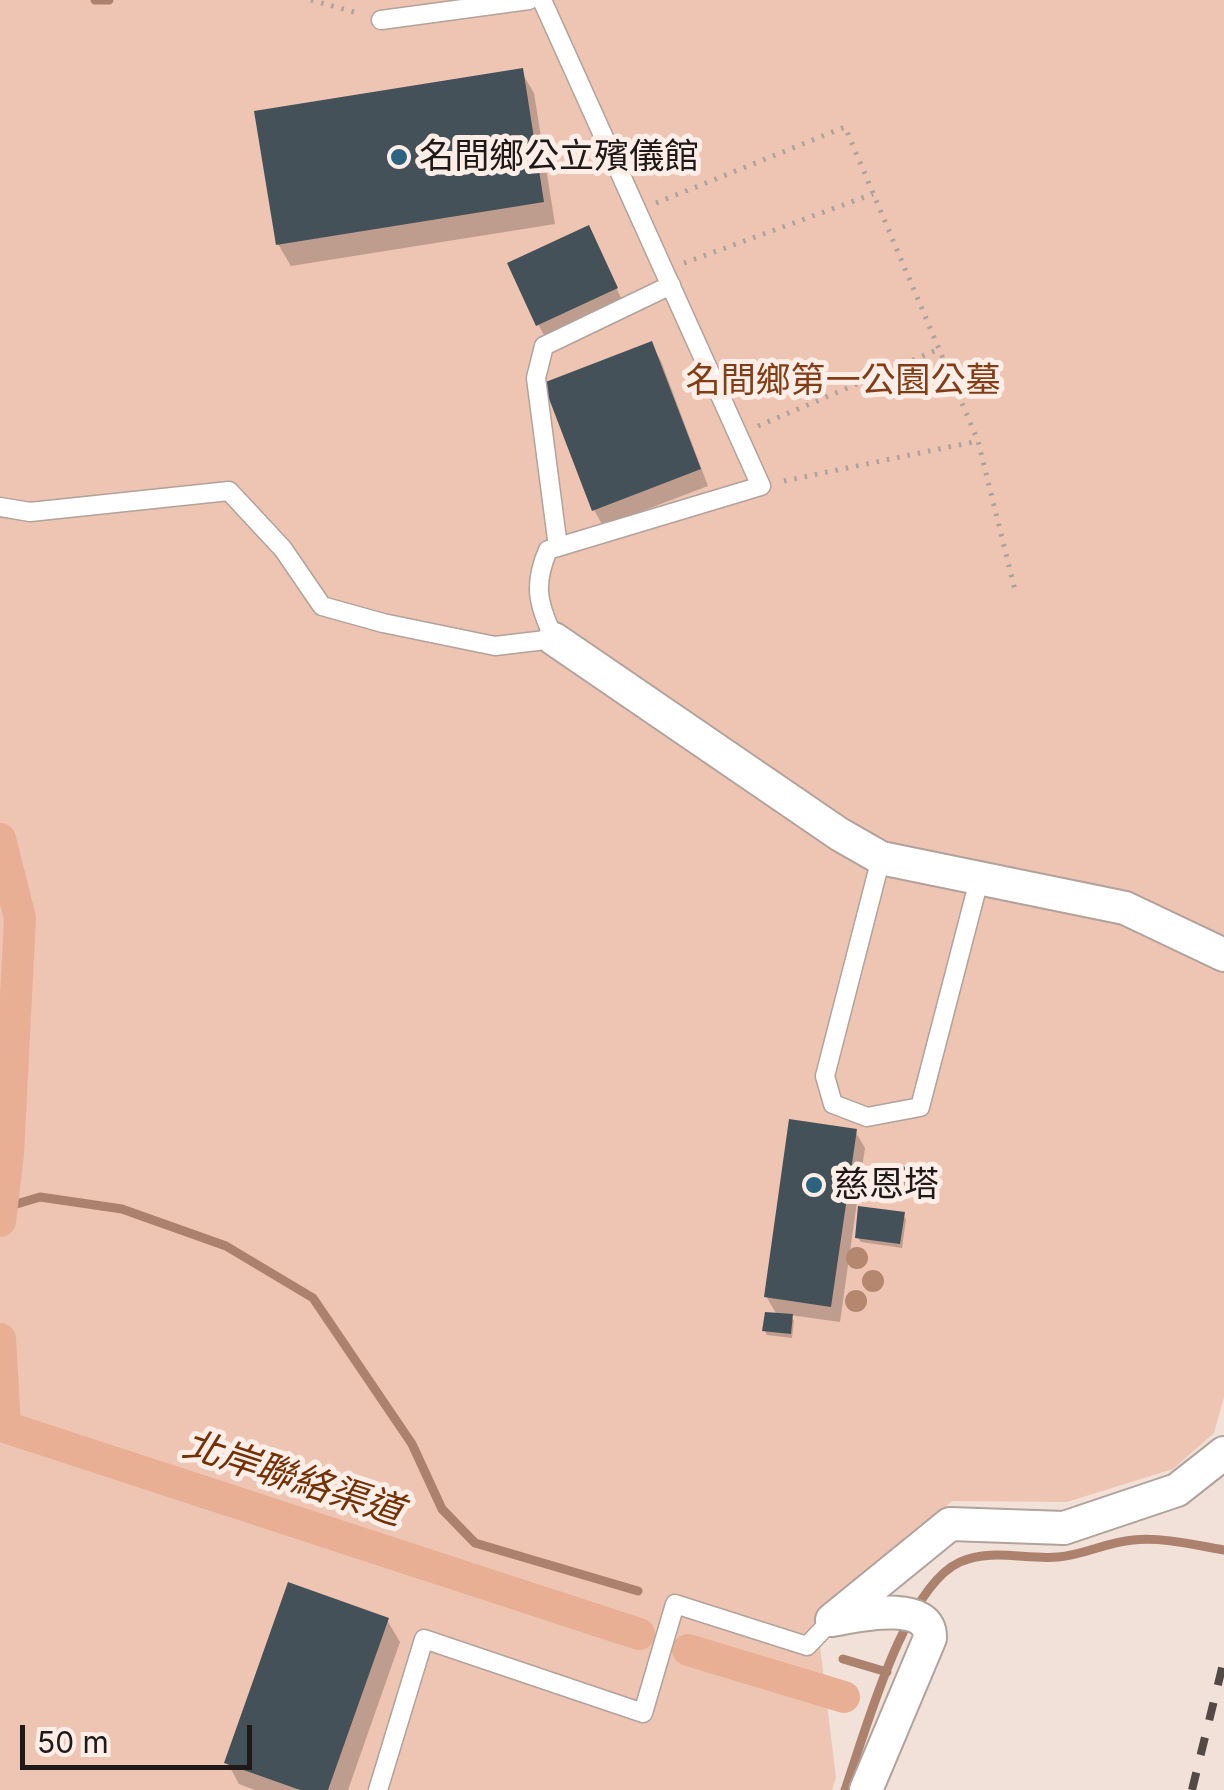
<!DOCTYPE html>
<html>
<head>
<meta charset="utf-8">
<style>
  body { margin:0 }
  #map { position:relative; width:1224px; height:1790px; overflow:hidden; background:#f1e1d9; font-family:Inter,sans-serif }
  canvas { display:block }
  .scale { position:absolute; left:20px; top:1725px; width:232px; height:45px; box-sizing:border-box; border:5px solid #1f1917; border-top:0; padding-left:12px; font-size:30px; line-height:35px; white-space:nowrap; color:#1f1917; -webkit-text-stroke:8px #ffeee7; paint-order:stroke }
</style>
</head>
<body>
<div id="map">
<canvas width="1224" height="1790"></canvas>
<div class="scale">50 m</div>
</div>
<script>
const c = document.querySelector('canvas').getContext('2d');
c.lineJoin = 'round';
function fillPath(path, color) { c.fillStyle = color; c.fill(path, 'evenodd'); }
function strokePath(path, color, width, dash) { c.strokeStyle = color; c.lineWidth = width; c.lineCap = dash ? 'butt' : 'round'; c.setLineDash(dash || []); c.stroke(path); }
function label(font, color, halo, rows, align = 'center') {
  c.font = font + ' Inter,"Noto Sans TC",sans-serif'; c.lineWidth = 10; c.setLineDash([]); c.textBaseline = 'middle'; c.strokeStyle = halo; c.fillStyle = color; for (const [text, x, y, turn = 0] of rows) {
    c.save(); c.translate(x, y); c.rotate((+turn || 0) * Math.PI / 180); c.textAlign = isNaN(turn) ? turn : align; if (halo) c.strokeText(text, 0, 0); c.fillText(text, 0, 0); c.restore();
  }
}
fillPath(new Path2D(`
  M 0,0 L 1224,0 L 1224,1397 L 1214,1433 L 1173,1469 L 1067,1502 L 952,1501 L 816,1613 L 836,1778 L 832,1790 L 0,1790 Z`), '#eec5b2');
fillPath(new Path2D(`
  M 521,71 L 534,93 L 555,224 L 291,266 L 278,244 Z
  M 594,239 L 622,300 L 544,335 L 538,324 Z
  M 651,344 L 661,361 L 708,486 L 603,526 L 594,510 Z
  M 855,1131 L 865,1148 L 856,1209 L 903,1215 L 906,1219 L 902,1248 L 861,1242 L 858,1238 L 860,1209 L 856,1209 L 840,1322 L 790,1315 L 794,1321 L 792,1338 L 767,1335 L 765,1331 L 777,1315 L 766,1296 Z
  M895 1178a8 8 0 1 1 16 0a8 8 0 1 1-16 0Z
  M 387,1620 L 400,1642 L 348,1790 L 255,1790 L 239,1784 L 227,1762 Z`), '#0003');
strokePath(new Path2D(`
  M 95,0 L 109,0
  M 0,1209 L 40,1197 L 122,1209 L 226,1246 L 313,1298 L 412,1444 L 442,1509 L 475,1543 L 638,1591
  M 843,1659 L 887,1672
  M 845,1790 C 865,1733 904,1587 960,1562 C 991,1548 1026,1560 1058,1557 C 1084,1555 1107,1542 1133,1540 C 1163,1537 1195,1545 1224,1550`), '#ac826e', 9);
strokePath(new Path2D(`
  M 0,839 L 20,918 L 8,1154 L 0,1221
  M 0,1339 L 5,1427 L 639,1634
  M 688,1650 L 844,1697`), '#e9af94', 32);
fillPath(new Path2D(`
  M 523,68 L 544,202 L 276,245 L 254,111 Z
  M 589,225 L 618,288 L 536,326 L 507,263 Z
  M 652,341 L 701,469 L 592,511 L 543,383 Z
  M 789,1119 L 857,1129 L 831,1307 L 764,1297 Z
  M892 1175a9 9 0 1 1 18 0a9 9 0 1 1-18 0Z
  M 858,1206 L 905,1212 L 900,1244 L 855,1238 Z
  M 765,1312 L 793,1314 L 791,1334 L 762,1331 Z
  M 288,1582 L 389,1618 L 328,1790 L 300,1790 L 224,1763 Z`), '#445158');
const service = new Path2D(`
  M 381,20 L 529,0
  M 0,507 L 30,512 L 229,491 L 283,549 L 322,606 L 383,623 L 495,646 L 554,639 C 539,604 532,587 548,550 L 761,486 L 542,0
  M 558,547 L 536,378 L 544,346 L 671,285
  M 881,858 L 825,1076 L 833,1104 L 867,1117 L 920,1107 L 979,880
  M 378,1790 L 424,1639 L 643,1713 L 675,1604 L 807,1646 L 832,1620`);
const minor = new Path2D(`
  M 554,639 L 839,834 L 881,858 L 1125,908 L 1224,955
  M 832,1620 L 950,1524 L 1064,1528 L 1177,1490 L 1224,1453
  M 832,1620 C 855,1616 931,1598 930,1638 L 866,1790`);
strokePath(service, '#b1a29b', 21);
strokePath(minor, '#b1a29b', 36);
strokePath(new Path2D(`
  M 311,0 L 361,14
  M 656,203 L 845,127 L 978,441 L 1015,590
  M 684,263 L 873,194
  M 758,426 L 939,349
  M 784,481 L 978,441`), '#afa29c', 5, [2.5, 8]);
strokePath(service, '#fff', 18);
strokePath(minor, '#fff', 32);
strokePath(new Path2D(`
  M 1192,1790 L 1224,1660`), '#534a47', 8, [18, 18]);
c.fillStyle = '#b4876e';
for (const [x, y] of [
  [857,1258],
  [873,1281],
  [856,1301]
]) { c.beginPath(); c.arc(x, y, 11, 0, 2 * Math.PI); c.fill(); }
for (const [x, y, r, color] of [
  [399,157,10,"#2c637e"],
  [814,1185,10,"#2c637e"]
]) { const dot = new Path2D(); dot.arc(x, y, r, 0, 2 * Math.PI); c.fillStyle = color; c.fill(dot); strokePath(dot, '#ffeee7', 4); }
label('35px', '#1f1917', '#ffeee7', [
  ["名間鄉公立殯儀館",419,157],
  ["慈恩塔",834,1185]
], 'left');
label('35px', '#823d16', '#ffeee7', [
  ["名間鄉第一公園公墓",843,381]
]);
label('italic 38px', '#743105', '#ffeee7', [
  ["北岸聯絡渠道",293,1479,18]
]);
</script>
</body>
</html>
